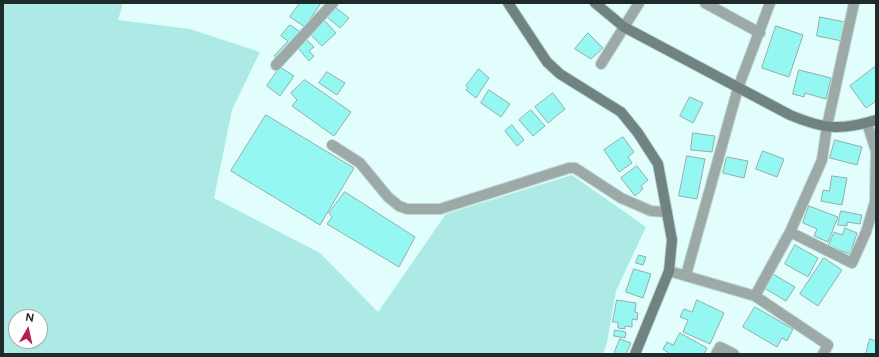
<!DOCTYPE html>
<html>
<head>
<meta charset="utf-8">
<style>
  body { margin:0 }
  #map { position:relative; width:879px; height:357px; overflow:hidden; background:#e1fefc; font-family:Figtree,sans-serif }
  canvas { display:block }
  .frame { position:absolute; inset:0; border:4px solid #1f2a2a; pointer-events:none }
  .north { position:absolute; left:8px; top:309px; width:40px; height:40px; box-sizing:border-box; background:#fff; border:1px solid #a5aaaa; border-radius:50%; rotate:9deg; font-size:11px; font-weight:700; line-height:16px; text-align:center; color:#1f2a2a }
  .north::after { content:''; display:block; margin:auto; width:14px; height:18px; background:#b2214c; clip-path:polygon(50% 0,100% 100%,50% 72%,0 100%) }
</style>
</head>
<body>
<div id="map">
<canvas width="879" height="357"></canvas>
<div class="frame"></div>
<div class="north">N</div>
</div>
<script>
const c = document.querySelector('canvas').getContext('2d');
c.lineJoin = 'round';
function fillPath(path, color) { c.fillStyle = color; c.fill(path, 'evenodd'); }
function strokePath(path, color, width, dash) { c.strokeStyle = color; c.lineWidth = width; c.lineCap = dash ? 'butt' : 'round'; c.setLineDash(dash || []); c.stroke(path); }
fillPath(new Path2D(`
  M 3,3 L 123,3 L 118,20 L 190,29 L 260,52 L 232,110 L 214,198 L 320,253 L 378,312 L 446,214 L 572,175 L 646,227 L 616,291 L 607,343 L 603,354 L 3,354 ZM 16,317 L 40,317 L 40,341 L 16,341 Z`), '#adeae5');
const building = new Path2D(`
  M 300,3 L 321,3 L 305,27 L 290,17 Z
  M 335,7 L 349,18 L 340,28 L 327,17 Z
  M 820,17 L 845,22 L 842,41 L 817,36 Z
  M 324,20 L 336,33 L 322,46 L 310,34 Z
  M 290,25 L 302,33 L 277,59 L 274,56 L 288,41 L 281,36 Z
  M 776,26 L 803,35 L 789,77 L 762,68 Z
  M 588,33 L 603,48 L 591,59 L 575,49 Z
  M 306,39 L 314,47 L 309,51 L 314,56 L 309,61 L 297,47 Z
  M 876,66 L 876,101 L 866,108 L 850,86 Z
  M 280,67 L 294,76 L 280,96 L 267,86 Z
  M 479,69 L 489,78 L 476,98 L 466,90 L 468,88 L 466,86 Z
  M 799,70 L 831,78 L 826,99 L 805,93 L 804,97 L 793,94 Z
  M 327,72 L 345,83 L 337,95 L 319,83 Z
  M 305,80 L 351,112 L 334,136 L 292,106 L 297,100 L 291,93 Z
  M 489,90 L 510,104 L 501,117 L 481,103 Z
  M 553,93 L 565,109 L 548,123 L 535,107 Z
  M 690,97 L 703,103 L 693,123 L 680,116 Z
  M 531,110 L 545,126 L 533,136 L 519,120 Z
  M 266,115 L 354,168 L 320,225 L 231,171 Z
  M 512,125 L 524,140 L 517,146 L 505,131 Z
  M 693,133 L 715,136 L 712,152 L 691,150 Z
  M 623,137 L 634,152 L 628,157 L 632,163 L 619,172 L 604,150 Z
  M 835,140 L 862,147 L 857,165 L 830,158 Z
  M 763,151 L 784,159 L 777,177 L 756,169 Z
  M 687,156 L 705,159 L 697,199 L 679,196 Z
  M 727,157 L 748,161 L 744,178 L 723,173 Z
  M 637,166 L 648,180 L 641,186 L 643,189 L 635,196 L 621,178 Z
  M 832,176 L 847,178 L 842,205 L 821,201 L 823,190 L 829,191 Z
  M 345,192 L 415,237 L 399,267 L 327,224 L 332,217 L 329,213 Z
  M 809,206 L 838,217 L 828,242 L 814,236 L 817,229 L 803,223 Z
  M 841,211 L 862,215 L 860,224 L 847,222 L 847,226 L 838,225 Z
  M 845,228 L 857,233 L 850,254 L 828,246 L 834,232 L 842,235 Z
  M 795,245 L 818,258 L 808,277 L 785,264 Z
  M 639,255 L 646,257 L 643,265 L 636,263 Z
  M 824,258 L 842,270 L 818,306 L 800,294 Z
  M 634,269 L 651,274 L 643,298 L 626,292 Z
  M 773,274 L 795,287 L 786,301 L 764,288 Z
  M 617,300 L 636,303 L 635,312 L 638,313 L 637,320 L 632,319 L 632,327 L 625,326 L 625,329 L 618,328 L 618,322 L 613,322 Z
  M 697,300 L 724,313 L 710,344 L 683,332 L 688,320 L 680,317 L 684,309 L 692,312 Z
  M 755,307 L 793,329 L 787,341 L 782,338 L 777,347 L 743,327 Z
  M 615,330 L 626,332 L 625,338 L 614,336 Z
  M 680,333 L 707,348 L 704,354 L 670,354 L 663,349 L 667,342 L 673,345 Z
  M 620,339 L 631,343 L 626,354 L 614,354 Z
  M 870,339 L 876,341 L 876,354 L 866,354 Z`);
fillPath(building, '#95f7f1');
strokePath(building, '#92aeab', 1);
const street = new Path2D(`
  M 705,3 L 760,33
  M 601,64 L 639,3
  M 276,65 L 333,3
  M 332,145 L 360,163 L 388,197 L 399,206 L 407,209 L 440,209 L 569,168 L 575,168 L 621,198 L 651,211 L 667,212
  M 790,232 L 852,263 L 866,232 L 875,202 L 876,151 L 867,123
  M 669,271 L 755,296 L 828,345 L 823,354
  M 686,275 L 738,88 L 770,3
  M 755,296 L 790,232 L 822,160 L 827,126 L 854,3
  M 716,354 L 720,347 L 734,354`);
const secondary = new Path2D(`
  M 508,3 L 547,62 L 560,74 L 621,112 L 638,133 L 658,164 L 672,240 L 669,271 L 635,354
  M 595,3 L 624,27 L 790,115 C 823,129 841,131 876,120`);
strokePath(street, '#bed8d6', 12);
strokePath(secondary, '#bed8d6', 12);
strokePath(street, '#9ca9a7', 10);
strokePath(secondary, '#718381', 10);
</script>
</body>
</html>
